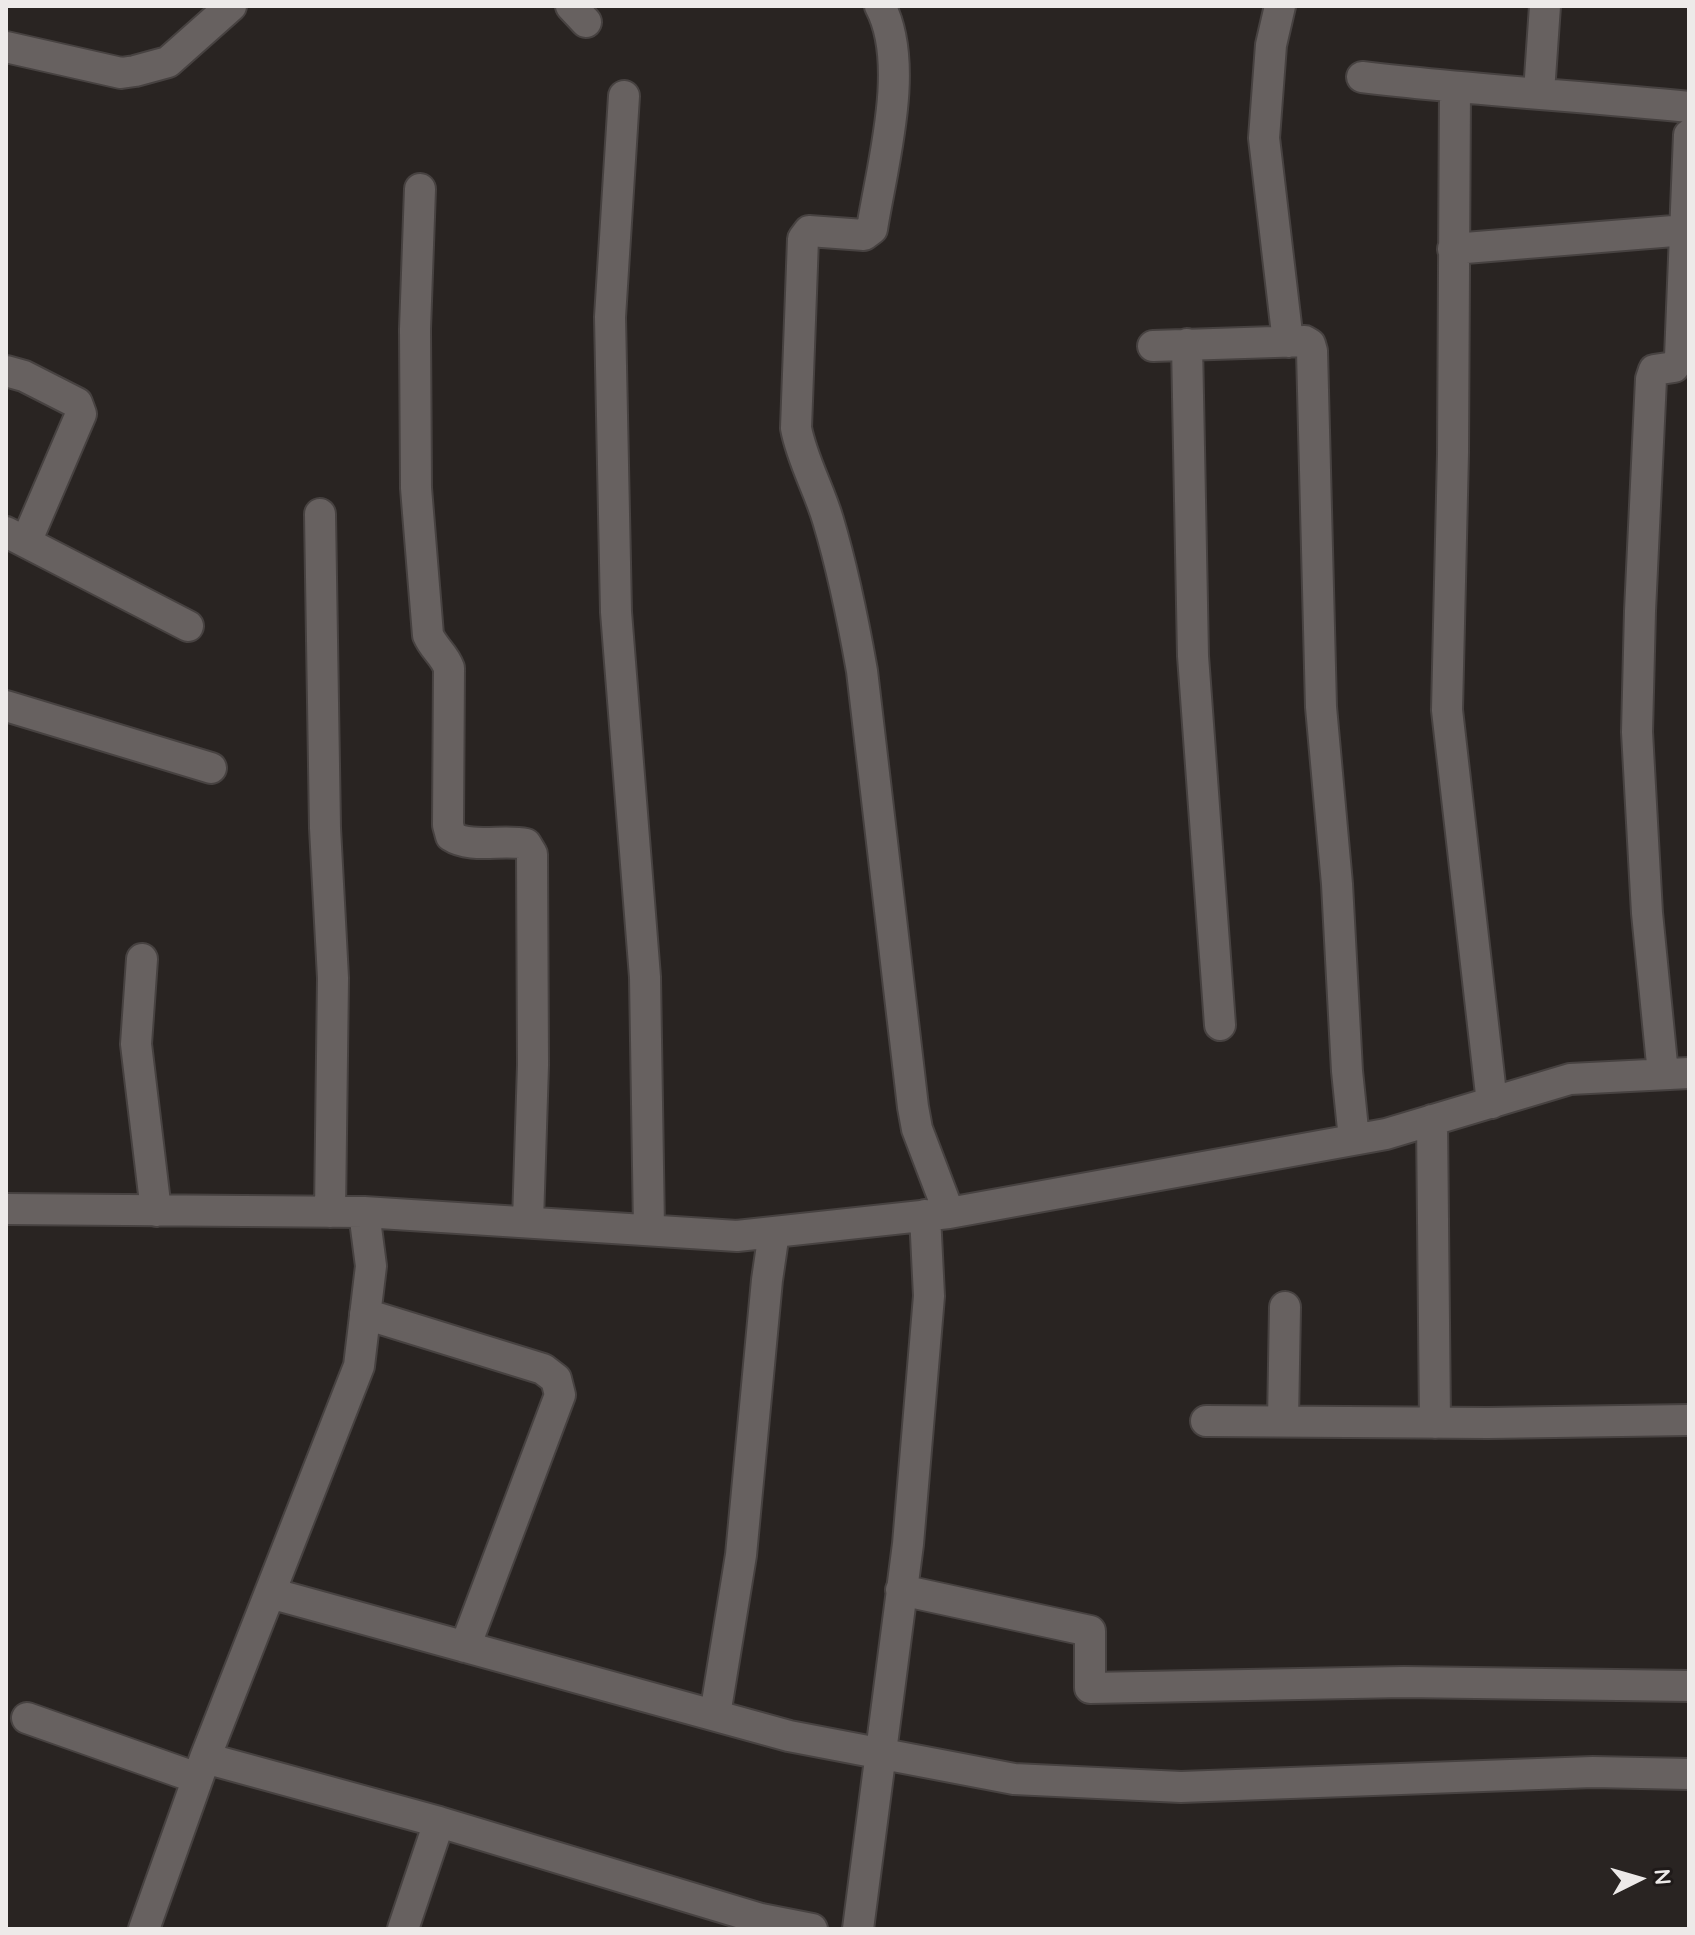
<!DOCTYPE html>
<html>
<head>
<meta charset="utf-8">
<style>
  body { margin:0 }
  #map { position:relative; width:1695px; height:1935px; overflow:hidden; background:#292422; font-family:Quicksand,sans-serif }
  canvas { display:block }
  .frame { position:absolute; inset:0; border:8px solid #edeae9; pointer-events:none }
  .north { position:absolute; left:1599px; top:1839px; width:80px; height:80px; -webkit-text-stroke:6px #1f1a19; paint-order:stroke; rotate:85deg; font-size:22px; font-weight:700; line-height:32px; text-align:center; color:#edeae9 }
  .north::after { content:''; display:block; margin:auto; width:28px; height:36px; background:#edeae9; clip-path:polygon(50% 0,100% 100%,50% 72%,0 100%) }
</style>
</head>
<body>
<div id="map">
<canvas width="1695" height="1935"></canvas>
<div class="frame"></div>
<div class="north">N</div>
</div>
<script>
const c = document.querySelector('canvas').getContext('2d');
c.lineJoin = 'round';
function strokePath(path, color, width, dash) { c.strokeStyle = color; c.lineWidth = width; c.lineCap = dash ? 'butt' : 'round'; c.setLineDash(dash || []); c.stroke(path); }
const minor = new Path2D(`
  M 571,6 L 586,22
  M 880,6 C 911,64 882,165 872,229 L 864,235 L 809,231 L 803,239 L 796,428 C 802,460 819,489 828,520 C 843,570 853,620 862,671 L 913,1107 L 917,1129 L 949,1213
  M 1280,6 L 1271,45 L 1264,138 L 1288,342
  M 6,47 L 121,73 L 135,71 L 168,62 L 231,6
  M 1362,77 C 1470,90 1580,96 1689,107
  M 1455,88 L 1453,453 L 1447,710 L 1492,1103
  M 1539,92 L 1545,6
  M 624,96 L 610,317 L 616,612 L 645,977 L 649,1229
  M 420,189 L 415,329 L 416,488 L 428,635 C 434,649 444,654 449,668 L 448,825 L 451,836 C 471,849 503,839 526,844 L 532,854 L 533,1065 L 528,1221
  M 1453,249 L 1686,230
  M 1187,344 L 1193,656 L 1220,1025
  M 1153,346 L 1305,341 L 1310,344 L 1312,351 L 1321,707 L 1337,884 L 1347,1071 L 1354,1139
  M 6,371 L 24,376 L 77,403 L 81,414 L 26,542
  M 320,514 L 325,828 L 333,978 L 330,1212
  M 6,532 L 188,626
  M 6,706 L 211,768
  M 142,959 L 136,1044 L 156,1211
  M 1663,1074 L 1647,913 L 1637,732 L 1640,611 L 1651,379 L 1654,370 L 1674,367 L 1680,357 L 1689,135
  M 1432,1120 L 1435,1423
  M 6,1209 L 364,1212 L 737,1236 L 949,1213 L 1386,1134 L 1570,1079 L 1689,1073
  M 365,1314 L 543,1369 L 556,1379 L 560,1395 L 465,1647
  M 1206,1421 L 1488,1423 L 1689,1420
  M 1283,1421 L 1285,1307
  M 901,1590 L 1090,1631 L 1090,1688 L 1404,1682 L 1689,1686
  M 270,1593 L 789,1736 L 1014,1779 L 1181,1787 L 1593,1772 L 1689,1774
  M 715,1715 L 741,1555 L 767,1280 L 774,1232
  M 27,1718 L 197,1778
  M 205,1758 L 439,1822 L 403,1929
  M 439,1822 L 761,1919 L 812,1929
  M 144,1929 L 205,1758 L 359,1366 L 371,1266 L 364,1212
  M 858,1929 L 908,1544 L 929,1296 L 925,1215`);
strokePath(minor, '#474241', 34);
strokePath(minor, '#676160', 30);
</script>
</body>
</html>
